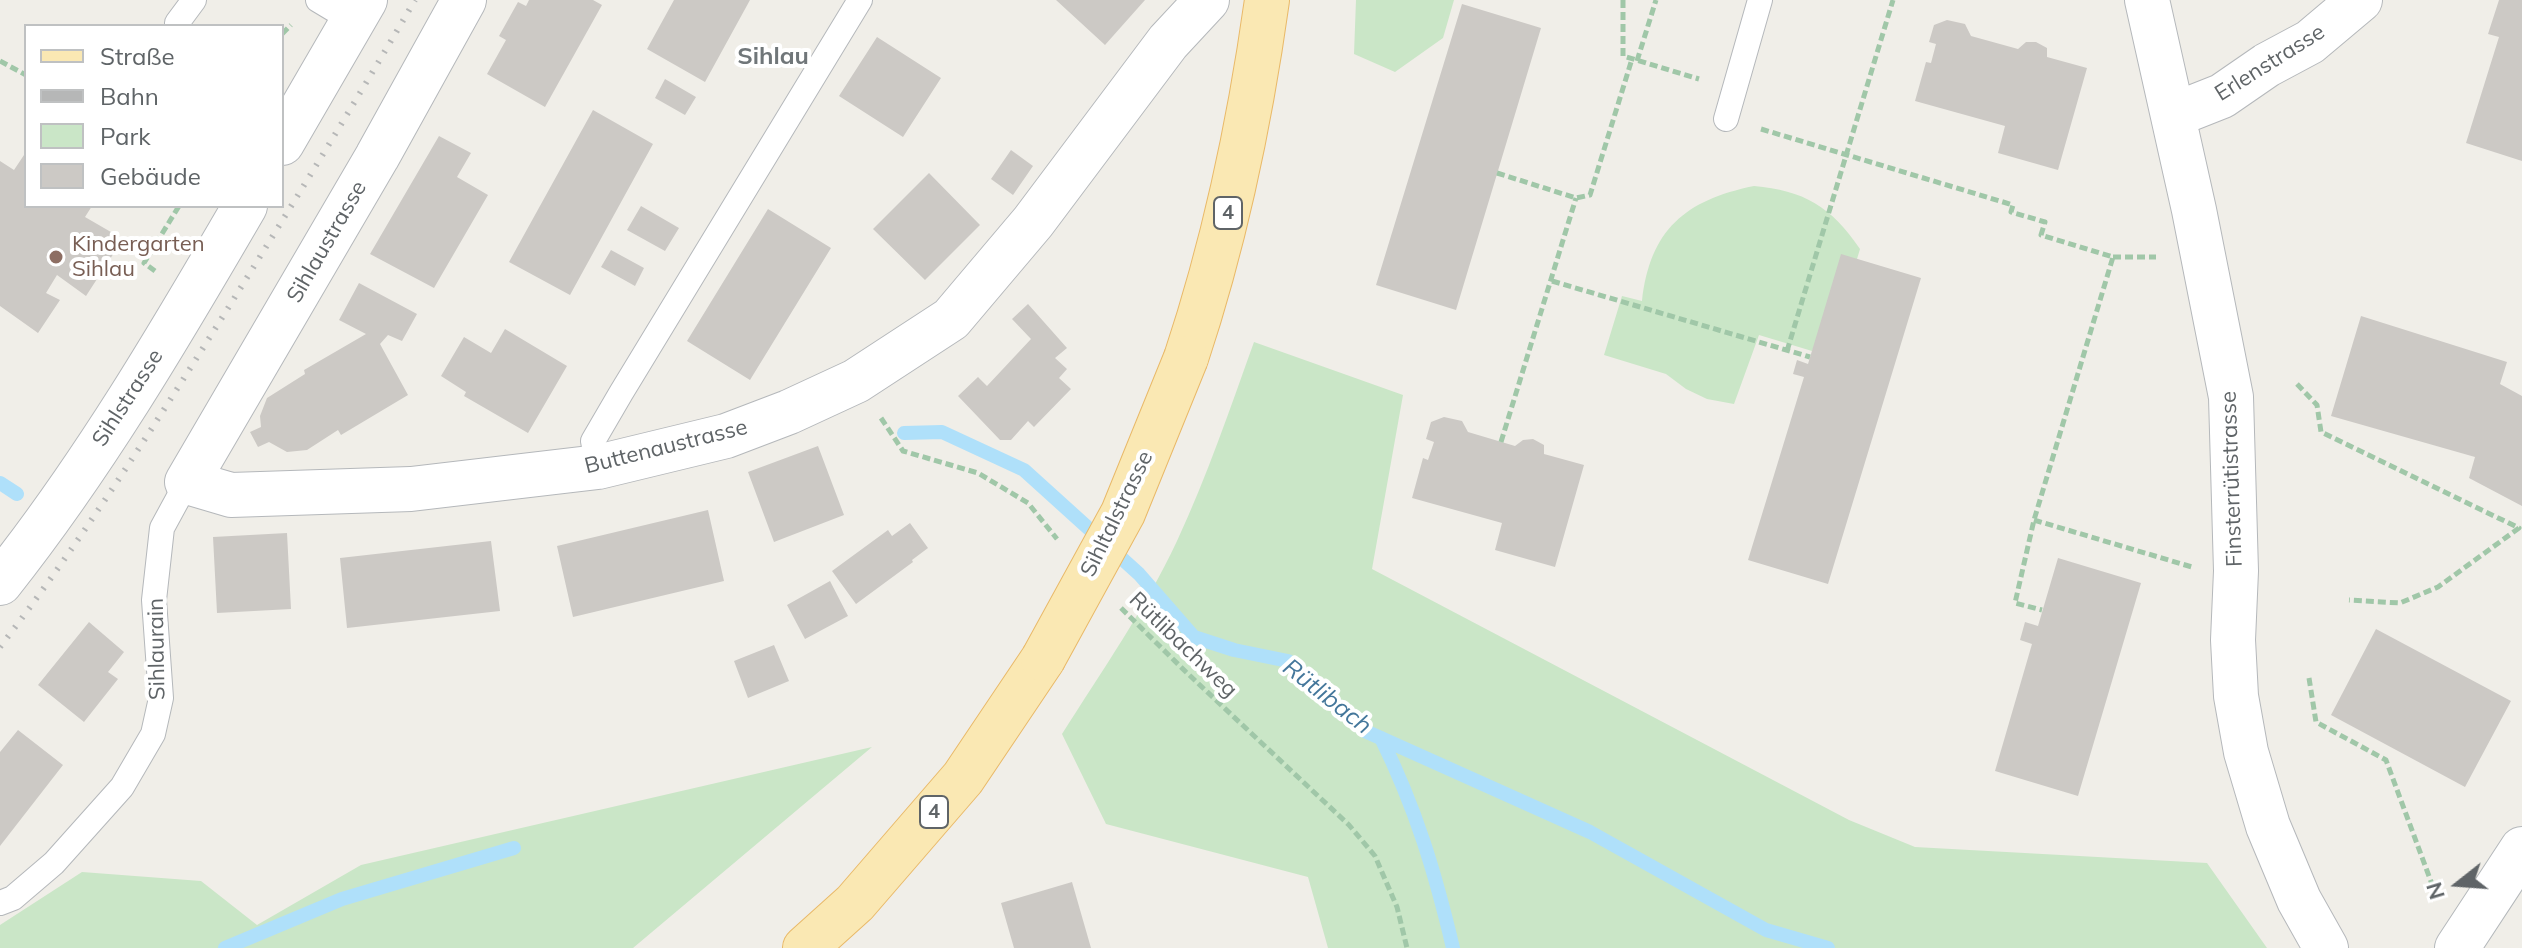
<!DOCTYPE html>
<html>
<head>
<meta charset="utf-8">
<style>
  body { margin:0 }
  #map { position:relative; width:2522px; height:948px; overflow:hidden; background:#f0eee8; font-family:Mulish,sans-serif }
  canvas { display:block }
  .legend { position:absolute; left:24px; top:24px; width:260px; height:184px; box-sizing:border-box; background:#fff; border:2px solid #bfc1c2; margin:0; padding:10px 14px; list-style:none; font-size:24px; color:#5f6467 }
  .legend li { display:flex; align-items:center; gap:16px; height:40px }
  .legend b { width:40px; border:2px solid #bfc1c2 }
  .north { position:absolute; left:2418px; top:844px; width:80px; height:80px; -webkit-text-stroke:6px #fff; paint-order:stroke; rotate:253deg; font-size:22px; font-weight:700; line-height:32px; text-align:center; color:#5f6467 }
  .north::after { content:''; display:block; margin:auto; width:28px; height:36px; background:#5f6467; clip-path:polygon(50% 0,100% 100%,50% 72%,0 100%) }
</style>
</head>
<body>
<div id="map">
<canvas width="2522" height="948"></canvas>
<ul class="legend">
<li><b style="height:10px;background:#fae8b3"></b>Straße</li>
<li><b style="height:10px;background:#b6b7b7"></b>Bahn</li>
<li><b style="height:22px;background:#cae6c7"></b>Park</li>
<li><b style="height:22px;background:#ccc9c5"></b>Gebäude</li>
</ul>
<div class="north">N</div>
</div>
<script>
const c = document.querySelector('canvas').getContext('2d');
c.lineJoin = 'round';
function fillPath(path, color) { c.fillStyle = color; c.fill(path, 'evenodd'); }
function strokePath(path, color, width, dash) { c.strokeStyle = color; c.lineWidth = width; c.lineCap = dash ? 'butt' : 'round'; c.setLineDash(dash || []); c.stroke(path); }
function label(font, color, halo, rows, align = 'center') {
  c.font = font + ' Mulish,sans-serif'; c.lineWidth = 8; c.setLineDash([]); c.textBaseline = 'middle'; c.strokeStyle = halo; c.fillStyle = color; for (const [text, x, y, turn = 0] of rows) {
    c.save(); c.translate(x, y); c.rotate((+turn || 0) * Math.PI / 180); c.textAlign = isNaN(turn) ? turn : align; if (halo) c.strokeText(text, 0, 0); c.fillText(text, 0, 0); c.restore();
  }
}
fillPath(new Path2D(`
  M 1356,0 L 1454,0 L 1443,38 L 1395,72 L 1354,54 Z
  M 1754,186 C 1803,190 1832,207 1860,249 L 1857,259 L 1812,351 L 1759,335 L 1734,404 L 1707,399 L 1686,389 L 1666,374 L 1604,355 L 1622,296 L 1642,301 C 1650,230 1685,200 1754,186 Z
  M 1254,342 L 1403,395 L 1372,569 L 1849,820 L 1915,847 L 2207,863 L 2267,948 L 1328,948 L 1308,877 L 1106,824 L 1062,734 C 1102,671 1145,609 1177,541 C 1207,476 1230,409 1254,342 Z
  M 872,747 L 633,948 L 0,948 L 0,925 L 82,872 L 201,881 L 257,925 L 361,865 Z`), '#cae6c7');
strokePath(new Path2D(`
  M 904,433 L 942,432 L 1024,470 L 1139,574 L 1194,637 L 1234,650 L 1288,661 L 1365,731 L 1590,832 L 1766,930 L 1828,948
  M 0,483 L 17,494
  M 1381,738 C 1416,809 1435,872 1453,948
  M 225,948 L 342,899 L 514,848`), '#afe0fa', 14);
fillPath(new Path2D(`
  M 529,0 L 593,0 L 602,5 L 545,107 L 487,74 L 506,40 L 499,36 L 518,2 L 526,6 Z
  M 674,0 L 750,0 L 705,82 L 647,49 Z
  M 1056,0 L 1145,0 L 1105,45 Z
  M 2499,0 L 2522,0 L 2522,161 L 2466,143 L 2499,37 L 2488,34 Z
  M 1462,4 L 1541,28 L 1456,310 L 1376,285 Z
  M 1947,20 L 1965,24 L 1971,36 L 2018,49 L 2026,42 L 2036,42 L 2047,48 L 2047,57 L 2087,68 L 2058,170 L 1998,153 L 2005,126 L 1915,101 L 1926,62 L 1931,63 L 1936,44 L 1929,42 L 1934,25 Z
  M 877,37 L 941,78 L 903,137 L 839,96 Z
  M 665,79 L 696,97 L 685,115 L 655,98 Z
  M 593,110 L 653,144 L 570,295 L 509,262 Z
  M 439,136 L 471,153 L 457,177 L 488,195 L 434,288 L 370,254 Z
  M 1011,150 L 1033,166 L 1013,195 L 991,179 Z
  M 26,152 L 26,206 L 92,206 L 85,217 L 123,239 L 86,296 L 57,275 L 46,293 L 60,300 L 38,333 L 0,306 L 0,161 L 14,170 Z
  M 929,173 L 980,225 L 925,280 L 873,229 Z
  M 641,206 L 679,228 L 665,251 L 627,230 Z
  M 768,209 L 831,248 L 750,380 L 687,341 Z
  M 611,250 L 644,268 L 635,286 L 601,267 Z
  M 1841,254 L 1921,278 L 1828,584 L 1748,560 L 1804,377 L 1793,374 L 1797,360 L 1808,364 Z
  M 359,283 L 417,314 L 402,341 L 388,335 L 380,344 L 408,395 L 341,435 L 338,430 L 307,450 L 287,452 L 269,442 L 258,447 L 250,432 L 261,427 L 260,416 L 267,398 L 305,374 L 304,370 L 366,334 L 339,320 Z
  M 1028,304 L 1067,348 L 1055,358 L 1067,369 L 1059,378 L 1071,389 L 1034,427 L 1028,421 L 1011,440 L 1000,440 L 958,396 L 978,377 L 987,386 L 1031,339 L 1012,319 Z
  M 2361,316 L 2507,362 L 2500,384 L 2522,396 L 2522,506 L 2469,478 L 2475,457 L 2331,416 Z
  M 505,329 L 567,366 L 528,433 L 464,396 L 466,392 L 441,376 L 464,337 L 491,353 Z
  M 1444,417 L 1462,421 L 1468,432 L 1515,446 L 1523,440 L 1533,439 L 1544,445 L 1544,454 L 1584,465 L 1555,567 L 1495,550 L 1502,523 L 1412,498 L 1423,458 L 1428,460 L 1434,442 L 1426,439 L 1431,422 Z
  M 818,446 L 844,515 L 774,542 L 748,472 Z
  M 708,510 L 724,581 L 573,617 L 557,546 Z
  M 910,523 L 928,548 L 912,560 L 913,562 L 856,604 L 832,571 L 888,530 L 892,536 Z
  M 287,533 L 291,609 L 217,613 L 213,537 Z
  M 491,541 L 500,611 L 347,628 L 340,558 Z
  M 2058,558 L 2141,583 L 2078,796 L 1995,771 L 2032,644 L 2020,640 L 2025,622 L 2038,626 Z
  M 830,581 L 848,616 L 805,639 L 787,605 Z
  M 89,622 L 124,652 L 108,672 L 118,679 L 84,722 L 38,685 Z
  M 2376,629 L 2511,701 L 2465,787 L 2331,715 Z
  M 774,645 L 789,681 L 748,698 L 734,661 Z
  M 18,730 L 63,765 L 0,846 L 0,752 Z
  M 1072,882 L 1091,948 L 1014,948 L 1001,903 Z`), '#ccc9c5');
const lane = new Path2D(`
  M 318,0 L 353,21
  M 177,23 L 194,0
  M 1726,119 L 1760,0
  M 598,467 L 593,441 L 621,393 L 860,0
  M 0,903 L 13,898 L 54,863 L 122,787 L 153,734 L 161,698 L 154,600 L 162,528 L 187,482`);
const street = new Path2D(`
  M 464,0 L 377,157 L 187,482 L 231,495 L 411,489 L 598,467 L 726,436 L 789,412 L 856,381 L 951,319 L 1033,222 L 1168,42 L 1207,0
  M 2147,0 L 2194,210 L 2231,397 L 2236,571 L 2233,640 L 2236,696 L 2246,752 L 2268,826 L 2299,900 L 2326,948
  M 2174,115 L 2222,96 L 2267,65 L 2310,42 L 2360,0
  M 282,143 L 365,0
  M 0,583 C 93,466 170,335 245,206`);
const secondary = new Path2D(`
  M 2457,948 L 2522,849`);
const primary = new Path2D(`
  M 1186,358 C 1225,241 1250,122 1267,0
  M 805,948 L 855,903 L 963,778 L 1043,659`);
strokePath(lane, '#b5b8bb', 26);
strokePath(street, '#b5b8bb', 46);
strokePath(secondary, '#b4b8bb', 46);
strokePath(primary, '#e9b968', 46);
strokePath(new Path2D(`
  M 1623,0 L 1623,56 L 1699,79
  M 282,34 L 291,25
  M 0,61 L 26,75
  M 1637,61 L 1656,0
  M 1761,129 L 2013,205 L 2011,212 L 2045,222 L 2041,235 L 2113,257 L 2034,520 L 2015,603 L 2042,610
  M 1497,173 L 1576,198 L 1590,195 L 1632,59
  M 2113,257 L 2156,257
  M 155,271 L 144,263 L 179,206
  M 1552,281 L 1810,357
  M 1787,351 L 1893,0
  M 2297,384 L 2317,405 L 2321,432 L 2519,528 L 2438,587 L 2400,603 L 2349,600
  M 881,418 L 903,451 L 978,473 L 1028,503 L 1057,539
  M 1501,442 L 1576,198
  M 2034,520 L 2192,567
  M 1121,608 L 1186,672 L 1349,825 L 1375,856 L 1397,907 L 1407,948
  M 2309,678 L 2316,722 L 2386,760 L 2436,895`), '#a0c7a8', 5, [8, 4]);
strokePath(lane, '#fff', 24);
strokePath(street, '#fff', 44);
strokePath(secondary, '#fff', 44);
strokePath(primary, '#fae8b3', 44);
strokePath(new Path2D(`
  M 0,647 C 80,543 150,432 220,321 C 286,215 352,108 415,0`), '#b6b7b7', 6, [2, 10]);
const primaryBridge = new Path2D(`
  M 1043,659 L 1123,513 L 1186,358`);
strokePath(primaryBridge, '#e9b968', 46, []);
strokePath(primaryBridge, '#fae8b3', 44);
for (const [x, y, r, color] of [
  [56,257,8,"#8d6e63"]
]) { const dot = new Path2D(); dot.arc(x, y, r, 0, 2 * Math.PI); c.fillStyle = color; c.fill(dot); strokePath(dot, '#fff', 3); }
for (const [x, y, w] of [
  [1228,213,28],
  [934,812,28]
]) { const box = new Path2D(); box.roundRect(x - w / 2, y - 16, w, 32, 6); c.fillStyle = '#fff'; c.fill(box); strokePath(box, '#5f6467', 2); }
label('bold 20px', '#5f6467', null, [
  ["4",1228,213],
  ["4",934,812]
]);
label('22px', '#5f6467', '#fff', [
  ["Erlenstrasse",2270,63,-32],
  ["Sihlaustrasse",327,242,-60],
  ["Sihlstrasse",128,398,-57],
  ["Buttenaustrasse",666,447,-14],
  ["Finsterrütistrasse",2232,479,-92],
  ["Sihltalstrasse",1117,514,-64],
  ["Rütlibachweg",1183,645,44],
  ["Sihlaurain",157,649,-91]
]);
label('22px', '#785e54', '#fff', [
  ["Kindergarten",72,244],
  ["Sihlau",72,269]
], 'left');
label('bold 24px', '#707679', '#fff', [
  ["Sihlau",773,57]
]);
label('italic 24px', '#44779b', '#fff', [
  ["Rütlibach",1327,697,38]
]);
</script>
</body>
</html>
